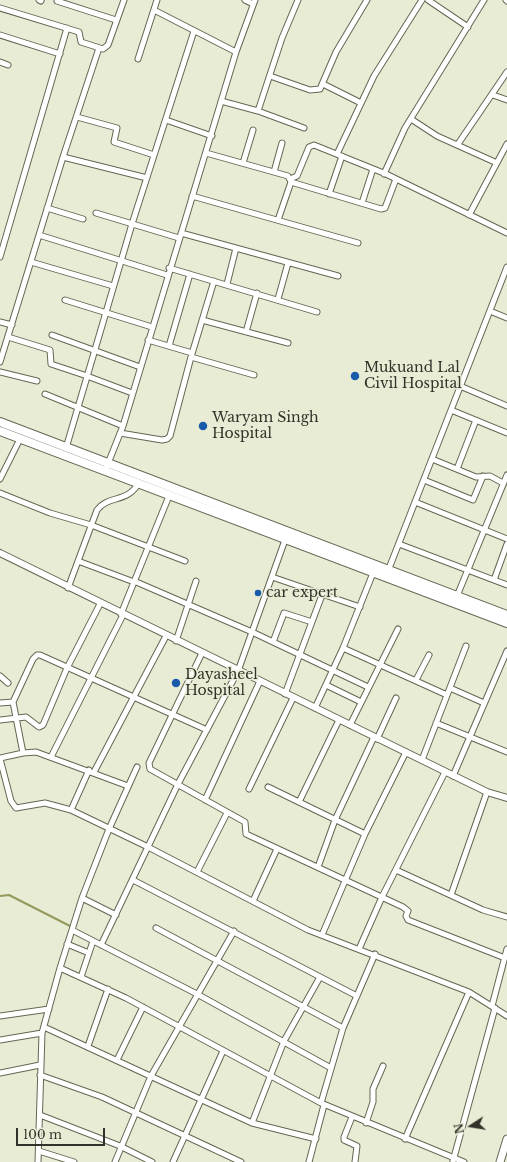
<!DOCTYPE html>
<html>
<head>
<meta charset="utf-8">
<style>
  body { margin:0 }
  #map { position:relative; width:507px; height:1162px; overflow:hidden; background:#e9ecd5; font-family:"Libre Baskerville",serif }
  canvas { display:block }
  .north { position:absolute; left:451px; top:1106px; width:40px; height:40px; -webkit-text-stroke:3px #e9ecd5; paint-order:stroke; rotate:258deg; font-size:11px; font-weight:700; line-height:16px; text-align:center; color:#32322a }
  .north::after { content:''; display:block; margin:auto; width:14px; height:18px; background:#32322a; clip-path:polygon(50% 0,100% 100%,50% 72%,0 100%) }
  .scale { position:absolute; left:16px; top:1128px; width:89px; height:18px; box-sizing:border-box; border:2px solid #32322a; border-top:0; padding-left:5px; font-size:12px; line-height:14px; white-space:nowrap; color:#32322a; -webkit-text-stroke:3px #e9ecd5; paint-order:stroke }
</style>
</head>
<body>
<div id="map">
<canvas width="507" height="1162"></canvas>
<div class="north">N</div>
<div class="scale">100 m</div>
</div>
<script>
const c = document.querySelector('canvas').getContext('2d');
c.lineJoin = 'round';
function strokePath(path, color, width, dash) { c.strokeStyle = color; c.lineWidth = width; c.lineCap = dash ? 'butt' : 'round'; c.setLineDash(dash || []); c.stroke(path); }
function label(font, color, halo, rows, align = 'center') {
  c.font = font + ' "Libre Baskerville",serif'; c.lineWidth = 3; c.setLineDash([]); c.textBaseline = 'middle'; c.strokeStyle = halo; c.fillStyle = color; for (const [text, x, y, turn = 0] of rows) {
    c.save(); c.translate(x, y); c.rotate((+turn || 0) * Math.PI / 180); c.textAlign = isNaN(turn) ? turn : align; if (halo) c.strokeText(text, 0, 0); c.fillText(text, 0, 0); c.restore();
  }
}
strokePath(new Path2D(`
  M 0,896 L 9,895 L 70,926`), '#94995a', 2);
const minor = new Path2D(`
  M 39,0 L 41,1
  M 245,0 L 253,4
  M 428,0 L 468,27
  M 506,0 L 507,1
  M 57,1 L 116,20
  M 0,8 L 79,32 L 81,42 L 103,49 L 108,45 L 124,0
  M 154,10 L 236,52
  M 0,35 L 60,54
  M 138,59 L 157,0
  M 0,62 L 8,65
  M 270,76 L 310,90 L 320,89 L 336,52 L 367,0
  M 323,84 L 361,103
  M 493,95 L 507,100
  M 221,101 L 258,111 L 304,128
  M 258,111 L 282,38 L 298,0
  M 77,117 L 117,128 L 114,142 L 154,155
  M 411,119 L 437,136 L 497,163
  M 166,120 L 212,136
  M 458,144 L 507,72
  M 206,153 L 288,176 L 291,182 L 381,209 L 385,208 L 396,179
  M 337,154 L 374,76 L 422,0
  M 63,157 L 147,178
  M 243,163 L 253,130
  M 274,172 L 282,143
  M 384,174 L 405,128 L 484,0
  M 290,179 L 297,176 L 309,147 L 314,145 L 386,174 L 507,233
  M 329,194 L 342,156
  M 192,196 L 358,243
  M 362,203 L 373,169
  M 47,208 L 83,219
  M 96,213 L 179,238
  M 469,215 L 507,144
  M 278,220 L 291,182
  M 181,233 L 338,276
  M 39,235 L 167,275
  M 0,257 L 67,28
  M 31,262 L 113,286
  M 169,268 L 317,312
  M 227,284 L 236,248
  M 278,299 L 288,263
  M 65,300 L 152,327
  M 490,311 L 507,318
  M 202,320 L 288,343
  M 0,322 L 12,325
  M 246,332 L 257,293
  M 52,335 L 140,367
  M 8,337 L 50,350 L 51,364 L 87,376 L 132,393
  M 148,340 L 192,353
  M 169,346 L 190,274
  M 191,357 L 254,375
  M 0,362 L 63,157 L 99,48
  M 0,372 L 37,381
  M 460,386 L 507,406
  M 45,394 L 123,426
  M 451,410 L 507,433
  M 120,433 L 162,440 L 167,439 L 170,436 L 191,357 L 214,281
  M 66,448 L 132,224 L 194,31
  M 432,459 L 476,477 L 490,476 L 503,483
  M 107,466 L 123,426 L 236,52 L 255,0
  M 457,469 L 476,420
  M 0,479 L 20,439
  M 424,480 L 473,500 L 483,476
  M 0,493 L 50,513 L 91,525 L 185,561
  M 415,502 L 507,539
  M 399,544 L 507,585
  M 78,561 L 134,582
  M 388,571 L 507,267
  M 272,577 L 360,607
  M 494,580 L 507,544
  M 134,581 L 252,632 L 368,687
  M 68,588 L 97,510 C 108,495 127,503 138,484
  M 457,596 L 507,475
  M 121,614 L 169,496
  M 176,641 L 196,581
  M 273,642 L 284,613 L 312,622
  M 343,648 L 447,695
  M 202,653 L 149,763 L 150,769 L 245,822 L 246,834 L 403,907 L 408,911 L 406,916 L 408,920 L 505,958
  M 0,676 L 8,683
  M 416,680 L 429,655
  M 326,685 L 361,702
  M 450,688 L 484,703
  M 285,694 L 322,595
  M 13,702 L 23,753
  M 0,703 L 13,702 L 33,659 L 37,655 L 40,655 L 207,730
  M 315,708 L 343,648 L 373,573
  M 0,720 L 26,717 L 39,727 L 43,725 L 67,668 L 100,604
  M 436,723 L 507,752
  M 350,725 L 398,629
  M 377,739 L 396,698
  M 51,757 L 123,615
  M 0,758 L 23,753 L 36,752 L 128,786
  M 0,759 L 11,801 L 16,808 L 45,803 L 71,810 L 148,847 L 308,930 L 469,992 L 507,1016
  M 422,760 L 466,646
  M 94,772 L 166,636
  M 453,776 L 507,651
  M 268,787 L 365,834
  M 249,789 L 293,698
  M 205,800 L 260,681
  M 299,802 L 339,720
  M 71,810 L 89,770
  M 318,867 L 335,820 L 374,737
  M 396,870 L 483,910 L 507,917
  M 197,872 L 227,813
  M 133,880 L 357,996
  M 451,895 L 487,792
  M 82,898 L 116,915
  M 253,901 L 277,849
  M 156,928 L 343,1028
  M 72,930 L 197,994 L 331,1068
  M 322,935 L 365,834 L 406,752
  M 67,944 L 89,953
  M 101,945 L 178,784 L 238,671 L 285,540
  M 359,949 L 382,897 L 445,772
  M 60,968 L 126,998 L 321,1103 L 464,1162
  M 81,977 L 93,941
  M 492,1006 L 507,949
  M 0,1016 L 49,1009
  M 44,1027 L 252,1123 L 316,1139
  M 0,1040 L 42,1033
  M 88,1046 L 108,989
  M 117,1060 L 143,1007
  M 0,1073 L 40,1065
  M 40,1075 L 102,1097 L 241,1162
  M 321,1103 L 343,1028 L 375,954
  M 40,1115 L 120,1146 L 152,1162
  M 352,1117 L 344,1137 L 344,1140 L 357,1146 L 355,1162
  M 252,1123 L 284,1041 L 320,977
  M 366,1123 L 373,1102 L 373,1089 L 383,1066
  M 405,1139 L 469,992
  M 39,1151 L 74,1162
  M 453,1161 L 495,1008
  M 38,1162 L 42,1033 L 60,968 L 82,898 L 109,829 L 137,767
  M 115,1162 L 151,1076 L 234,931
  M 173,1162 L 223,1051
  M 309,1162 L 324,1105`);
const tertiary = new Path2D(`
  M 0,553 L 487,792 L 507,798`);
const secondary = new Path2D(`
  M 500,1162 L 507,1139`);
const primary = new Path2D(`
  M 0,422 L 507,615
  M 0,431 L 507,623`);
strokePath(minor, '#646653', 7);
strokePath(tertiary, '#646653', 8);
strokePath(secondary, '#646653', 9);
strokePath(primary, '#646653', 10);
strokePath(minor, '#fff', 5);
strokePath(tertiary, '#fff', 6);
strokePath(secondary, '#fff', 7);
strokePath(primary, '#fff', 8);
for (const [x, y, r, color] of [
  [355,376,5,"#185bab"],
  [203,426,5,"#185bab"],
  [258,593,4,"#185bab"],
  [176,683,5,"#185bab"]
]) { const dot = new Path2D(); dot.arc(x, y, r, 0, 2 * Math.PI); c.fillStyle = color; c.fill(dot); strokePath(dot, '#e9ecd5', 1.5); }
label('14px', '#32322a', '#e9ecd5', [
  ["Mukuand Lal",364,368],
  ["Civil Hospital",364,384],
  ["Waryam Singh",212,418],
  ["Hospital",212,434],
  ["car expert",266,593],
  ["Dayasheel",185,675],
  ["Hospital",185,691]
], 'left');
</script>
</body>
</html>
